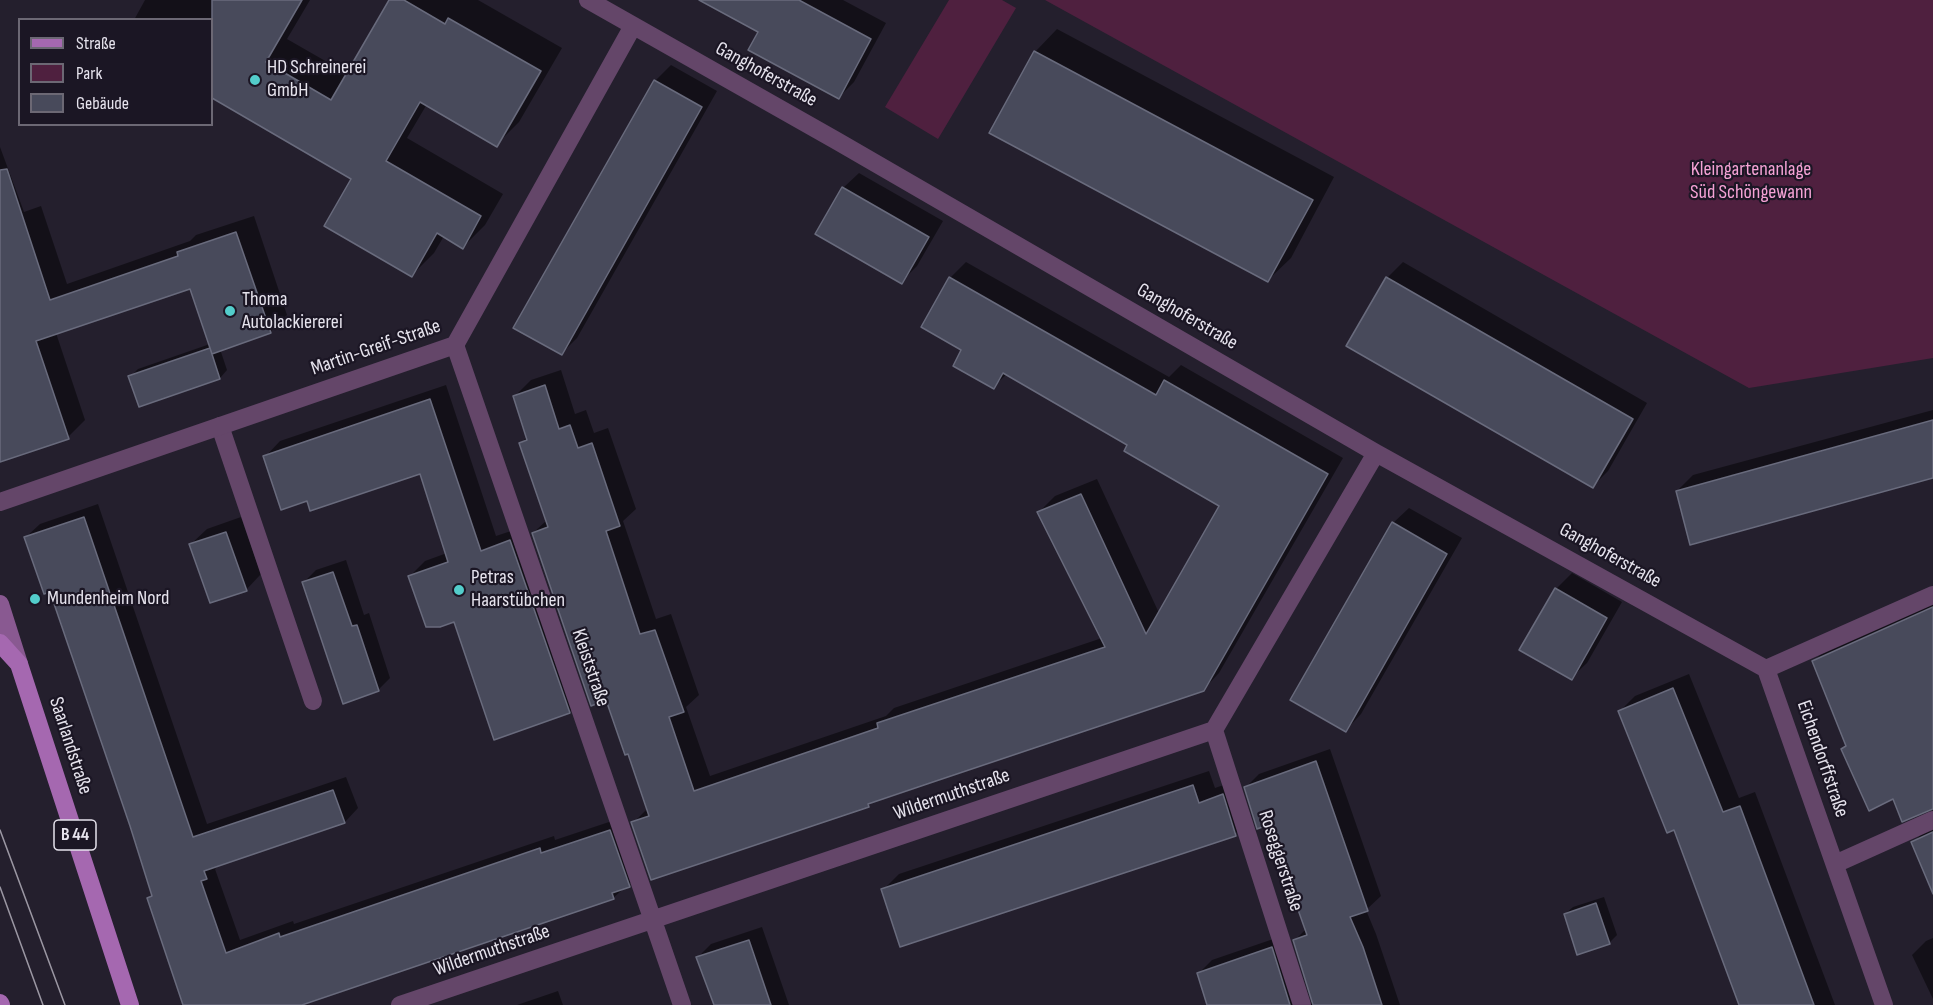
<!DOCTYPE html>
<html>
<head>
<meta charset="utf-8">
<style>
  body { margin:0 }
  #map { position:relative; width:1933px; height:1005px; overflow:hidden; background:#241f2d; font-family:"Sofia Sans Condensed",sans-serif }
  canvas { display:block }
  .legend { position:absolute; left:18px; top:18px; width:195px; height:108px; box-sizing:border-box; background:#1b1624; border:2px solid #6c6874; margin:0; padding:8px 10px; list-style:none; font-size:18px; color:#e6e3ed }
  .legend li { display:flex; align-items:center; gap:12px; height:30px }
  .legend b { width:30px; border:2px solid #6c6874 }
</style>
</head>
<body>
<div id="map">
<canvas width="1933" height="1005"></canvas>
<ul class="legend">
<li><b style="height:8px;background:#a568b0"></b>Straße</li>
<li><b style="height:16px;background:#4f203f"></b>Park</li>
<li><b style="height:16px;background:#484a5b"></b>Gebäude</li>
</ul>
</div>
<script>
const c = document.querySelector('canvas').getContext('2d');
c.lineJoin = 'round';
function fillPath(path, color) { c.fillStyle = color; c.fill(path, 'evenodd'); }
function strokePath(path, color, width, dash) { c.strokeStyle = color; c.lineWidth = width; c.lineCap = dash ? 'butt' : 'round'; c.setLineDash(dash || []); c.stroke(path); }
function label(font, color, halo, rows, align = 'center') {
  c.font = font + ' "Sofia Sans Condensed",sans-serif'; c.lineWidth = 4.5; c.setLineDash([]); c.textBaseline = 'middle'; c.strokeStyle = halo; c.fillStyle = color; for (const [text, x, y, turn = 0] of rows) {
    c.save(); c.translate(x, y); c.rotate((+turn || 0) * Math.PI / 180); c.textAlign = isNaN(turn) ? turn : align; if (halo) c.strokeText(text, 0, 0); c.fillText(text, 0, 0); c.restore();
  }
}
fillPath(new Path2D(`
  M 949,0 L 1002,0 L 1016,8 L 938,139 L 885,107 Z
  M 1045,0 L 1933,0 L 1933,358 L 1749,388 Z`), '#4f203f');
fillPath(new Path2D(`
  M 145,0 L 310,0 L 287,39 L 348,74 L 391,0 L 478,0 L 562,48 L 519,122 L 496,145 L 427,104 L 407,138 L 503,194 L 485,225 L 463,247 L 444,236 L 434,253 L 412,275 L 353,179 L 212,97 L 212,20 L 134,20 Z
  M 703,0 L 843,0 L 886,23 L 854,82 L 839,97 L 760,31 Z
  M 1057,29 L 1334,177 L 1291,258 L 1268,280 L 1035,52 Z
  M 671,65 L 717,91 L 577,338 L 561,354 L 655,81 Z
  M 0,147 L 24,212 L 41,206 L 67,284 L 190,241 L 196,235 L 254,216 L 287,315 L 270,332 L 220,349 L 227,370 L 220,378 L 140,405 L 130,377 L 138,369 L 210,344 L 190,287 L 56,333 L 85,420 L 68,437 L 0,461 Z
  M 859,173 L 943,221 L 917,266 L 901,282 L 843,188 Z
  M 966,262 L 1169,377 L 1181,365 L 1343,458 L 1219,673 L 1203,690 L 652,878 L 633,823 L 648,808 L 607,698 L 533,533 L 547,520 L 521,443 L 528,436 L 515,396 L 531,380 L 561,370 L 575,414 L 586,410 L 594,433 L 608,428 L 636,509 L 623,521 L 656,619 L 671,614 L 699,695 L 686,707 L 710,776 L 886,716 L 894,708 L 1102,638 L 1039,512 L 1055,496 L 1097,479 L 1159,613 L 1221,506 L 1130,444 L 1007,374 L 993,387 L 963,349 L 950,278 Z
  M 1403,262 L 1647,403 L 1608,471 L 1592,487 L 1387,278 Z
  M 446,385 L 496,536 L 526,526 L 584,696 L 569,712 L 455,620 L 410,576 L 425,561 L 447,553 L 420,473 L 308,499 L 265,457 L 280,441 Z
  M 1933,410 L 1933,476 L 1677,491 L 1693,475 Z
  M 98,504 L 207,824 L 346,777 L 358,808 L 345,822 L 220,864 L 215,869 L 240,940 L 293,921 L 294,924 L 554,836 L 555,840 L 624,817 L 643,872 L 613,898 L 286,1005 L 185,1005 L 149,898 L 153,893 L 51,590 L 26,537 L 40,524 Z
  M 1409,508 L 1462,538 L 1361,714 L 1346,730 L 1393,523 Z
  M 241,517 L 261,574 L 246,590 L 191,544 L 207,529 Z
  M 346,560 L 364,615 L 369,613 L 390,678 L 378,690 L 304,582 L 316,570 Z
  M 1572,573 L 1622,602 L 1587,663 L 1571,678 L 1556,589 Z
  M 1933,601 L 1933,807 L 1893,797 L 1842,749 L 1847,744 L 1814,661 L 1828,647 Z
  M 1689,674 L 1739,798 L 1755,792 L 1835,1005 L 1741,1005 L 1675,829 L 1619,712 L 1635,696 Z
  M 1330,749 L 1381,896 L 1366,910 L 1376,934 L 1400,1005 L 1209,1005 L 1198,974 L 1212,960 L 1285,935 L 1307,1000 L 1314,1003 L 1295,940 L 1306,929 L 1269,823 L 1246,787 L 1259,774 Z
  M 1209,771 L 1215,788 L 1238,780 L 1251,819 L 1235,834 L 883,890 L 899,874 Z
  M 1933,826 L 1933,891 L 1913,843 L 1926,829 Z
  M 1604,897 L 1617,935 L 1609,943 L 1565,914 L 1573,907 Z
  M 762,927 L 789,1005 L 714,1005 L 697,958 L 711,944 Z
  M 1933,938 L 1933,999 L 1912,955 L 1926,941 Z
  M 558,991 L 563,1005 L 517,1005 Z`), '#0007');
const building = new Path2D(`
  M 212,0 L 302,0 L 266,62 L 331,100 L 389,0 L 404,0 L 445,24 L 448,18 L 541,71 L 497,147 L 420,102 L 386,161 L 481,216 L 463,249 L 437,233 L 412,277 L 324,226 L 351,179 L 212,98 Z
  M 699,0 L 799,0 L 871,39 L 839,99 L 748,50 L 758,32 Z
  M 1034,51 L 1313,200 L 1268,282 L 989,133 Z
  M 654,80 L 702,107 L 562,355 L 513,328 Z
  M 7,169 L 50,300 L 178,256 L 177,252 L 236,232 L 271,333 L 212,354 L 190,289 L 36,341 L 69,439 L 0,462 L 0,170 Z
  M 842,187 L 929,237 L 902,284 L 815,234 Z
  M 949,277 L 1156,395 L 1164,380 L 1328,474 L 1204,691 L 933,782 L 868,804 L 869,807 L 651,880 L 631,822 L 649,816 L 628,754 L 625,755 L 606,700 L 591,706 L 532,533 L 548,527 L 519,443 L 527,440 L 513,396 L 545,385 L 559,429 L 570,425 L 578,448 L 592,443 L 620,526 L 606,531 L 640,634 L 655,630 L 684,712 L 669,717 L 694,791 L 878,728 L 877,723 L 1105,647 L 1037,512 L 1081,494 L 1146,634 L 1219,506 L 1124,451 L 1127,445 L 1003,373 L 994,389 L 953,366 L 961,350 L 921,327 Z
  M 1386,277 L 1633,419 L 1593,488 L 1346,346 Z
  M 210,348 L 220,379 L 139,407 L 128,376 Z
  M 430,399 L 481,551 L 510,540 L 570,713 L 494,740 L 454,622 L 440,627 L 426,627 L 408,576 L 448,562 L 420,474 L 310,511 L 307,501 L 281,510 L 263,456 Z
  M 1933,420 L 1933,478 L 1690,545 L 1676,491 Z
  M 84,517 L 193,837 L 333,790 L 345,823 L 204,871 L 207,879 L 201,881 L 226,953 L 279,933 L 280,937 L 540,848 L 541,853 L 610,830 L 630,887 L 612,893 L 614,899 L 302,1005 L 183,1005 L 147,898 L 152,896 L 130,826 L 50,592 L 44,594 L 24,537 Z
  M 1392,522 L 1447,554 L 1346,732 L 1290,700 Z
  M 226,532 L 247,591 L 210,603 L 189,544 Z
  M 333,572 L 352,626 L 357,625 L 379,691 L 343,704 L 302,582 Z
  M 1555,588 L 1607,618 L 1572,680 L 1519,650 Z
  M 1933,607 L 1933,809 L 1902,822 L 1893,799 L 1869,811 L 1841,749 L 1846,746 L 1812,661 Z
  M 1673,688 L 1723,812 L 1740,806 L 1814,1005 L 1739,1005 L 1674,830 L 1667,833 L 1618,711 Z
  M 1316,761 L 1368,911 L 1350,917 L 1363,947 L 1382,1005 L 1313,1005 L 1293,940 L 1307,935 L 1268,825 L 1257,829 L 1244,787 Z
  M 1193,785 L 1199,803 L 1223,794 L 1236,836 L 900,947 L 881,889 Z
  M 1933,832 L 1933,894 L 1911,842 Z
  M 1596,903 L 1610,944 L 1577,955 L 1564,914 Z
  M 749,940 L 771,1005 L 714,1005 L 696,957 Z
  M 1272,947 L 1290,1005 L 1207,1005 L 1197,973 Z`);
fillPath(building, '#484a5b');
strokePath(building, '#696b7d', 1.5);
strokePath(new Path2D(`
  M 220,426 L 313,701`), '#644669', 18);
strokePath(new Path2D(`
  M 588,0 L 837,141 L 1376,453 L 1766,669
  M 455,345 L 682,1005
  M 0,502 L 455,345 L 633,26
  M 1766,669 L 1884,1005
  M 1766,669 L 1933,595
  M 1214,730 L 1302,1005
  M 1835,864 L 1933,820
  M 400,1005 L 1214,730 L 1376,453`), '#644669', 18);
strokePath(new Path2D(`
  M 0,604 L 19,664`), '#895991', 18);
strokePath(new Path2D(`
  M 0,643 L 19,664 L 130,1005
  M 0,1003 L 1,1005`), '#a568b0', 18);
strokePath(new Path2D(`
  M 0,830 L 65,1005
  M 0,887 L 43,1005`), '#9b97a3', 1.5);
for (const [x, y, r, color] of [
  [255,80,6,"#53cdcb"],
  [230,311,6,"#53cdcb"],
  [459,590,6,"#53cdcb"],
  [35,599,6,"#53cdcb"]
]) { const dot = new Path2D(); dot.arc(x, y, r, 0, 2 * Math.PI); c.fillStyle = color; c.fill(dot); strokePath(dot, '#1b1624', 2); }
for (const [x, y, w] of [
  [75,835,42]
]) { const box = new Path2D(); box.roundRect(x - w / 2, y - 15, w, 30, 4.5); c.fillStyle = '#1b1624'; c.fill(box); strokePath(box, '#e6e3ed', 1.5); }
label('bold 18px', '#e6e3ed', null, [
  ["B 44",75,835]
]);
label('20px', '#e6e3ed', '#1b1624', [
  ["HD Schreinerei",267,68],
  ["GmbH",267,91],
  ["Thoma",242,300],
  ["Autolackiererei",242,323],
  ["Petras",471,578],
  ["Haarstübchen",471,601],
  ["Mundenheim Nord",47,599]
], 'left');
label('20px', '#e6e3ed', '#1b1624', [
  ["Ganghoferstraße",766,75,29],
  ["Ganghoferstraße",1187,317,30],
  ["Martin-Greif-Straße",376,348,-19],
  ["Ganghoferstraße",1610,556,29],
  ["Kleiststraße",590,668,71],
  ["Saarlandstraße",70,746,72],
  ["Eichendorffstraße",1822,759,71],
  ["Wildermuthstraße",952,795,-19],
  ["Roseggerstraße",1280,861,72],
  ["Wildermuthstraße",492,951,-19]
]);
label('20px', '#f5a2d5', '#1b1624', [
  ["Kleingartenanlage",1751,170],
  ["Süd Schöngewann",1751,193]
]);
</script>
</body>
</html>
